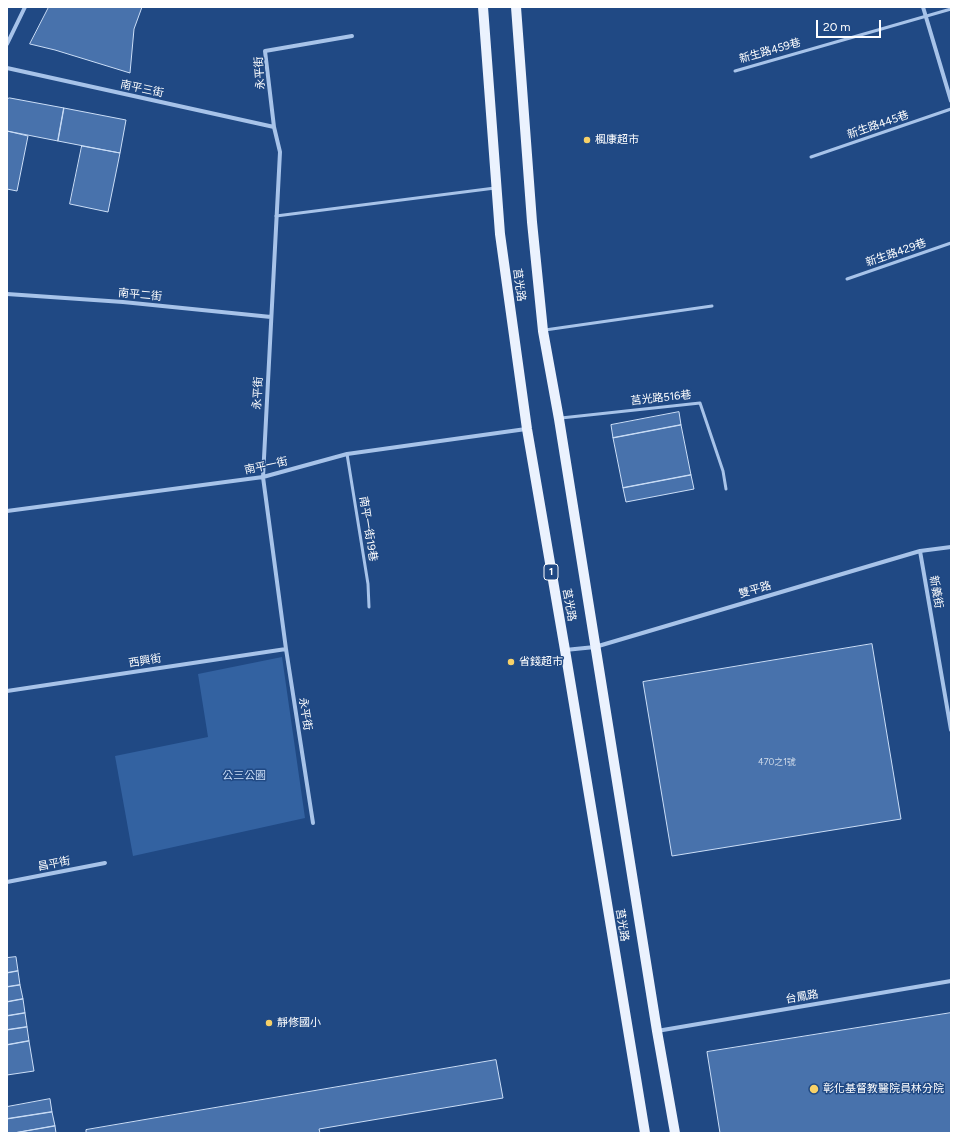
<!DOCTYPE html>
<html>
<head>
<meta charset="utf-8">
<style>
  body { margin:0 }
  #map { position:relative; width:958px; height:1140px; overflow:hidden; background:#204984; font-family:Figtree,sans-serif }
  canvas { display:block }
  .frame { position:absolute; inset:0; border:8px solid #fff; pointer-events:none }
  .scale { position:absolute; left:816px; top:20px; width:65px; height:18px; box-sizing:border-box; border:2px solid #fff; border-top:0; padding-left:5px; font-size:12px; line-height:14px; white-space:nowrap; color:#fff; -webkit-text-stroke:3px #204984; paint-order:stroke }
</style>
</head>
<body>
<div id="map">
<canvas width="958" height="1140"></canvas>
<div class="frame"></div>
<div class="scale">20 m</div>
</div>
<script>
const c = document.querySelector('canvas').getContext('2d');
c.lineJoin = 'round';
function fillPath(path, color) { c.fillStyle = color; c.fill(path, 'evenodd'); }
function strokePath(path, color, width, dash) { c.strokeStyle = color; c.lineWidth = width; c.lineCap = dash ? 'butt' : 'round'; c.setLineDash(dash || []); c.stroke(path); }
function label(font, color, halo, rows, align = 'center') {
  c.font = font + ' Figtree,"Noto Sans TC",sans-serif'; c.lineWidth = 3; c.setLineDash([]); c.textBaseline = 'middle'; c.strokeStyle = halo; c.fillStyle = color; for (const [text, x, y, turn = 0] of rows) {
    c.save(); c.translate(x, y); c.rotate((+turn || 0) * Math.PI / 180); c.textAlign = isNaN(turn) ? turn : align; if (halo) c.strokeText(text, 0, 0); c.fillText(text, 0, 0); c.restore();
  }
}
fillPath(new Path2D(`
  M 282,657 L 305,818 L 133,856 L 115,756 L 208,737 L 198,674 Z`), '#3362a1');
const building = new Path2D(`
  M 49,7 L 142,7 L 134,29 L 130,73 L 55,50 L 30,44 Z
  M 10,98 L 64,108 L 58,141 L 7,131 L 7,99 Z
  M 64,108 L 126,120 L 120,153 L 58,141 Z
  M 7,131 L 28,136 L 17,191 L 7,189 Z
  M 82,146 L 120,153 L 108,212 L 70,204 Z
  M 679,412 L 681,425 L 613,438 L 611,425 Z
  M 681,425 L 691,475 L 623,488 L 613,438 Z
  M 691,475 L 694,489 L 626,502 L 623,488 Z
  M 872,644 L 901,819 L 672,856 L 643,682 Z
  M 16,957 L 18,971 L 7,973 L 7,958 Z
  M 18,971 L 20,985 L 7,987 L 7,973 Z
  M 20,985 L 23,999 L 7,1002 L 7,987 Z
  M 23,999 L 25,1013 L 7,1016 L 7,1002 Z
  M 25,1013 L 27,1027 L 7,1030 L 7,1016 Z
  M 951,1013 L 951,1133 L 720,1133 L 707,1052 Z
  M 27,1027 L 29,1041 L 7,1045 L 7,1030 Z
  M 29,1041 L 34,1071 L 7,1075 L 7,1045 Z
  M 496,1060 L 503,1098 L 319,1129 L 320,1133 L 86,1133 L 86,1130 Z
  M 50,1099 L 52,1112 L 7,1119 L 7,1107 Z
  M 52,1112 L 55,1126 L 14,1133 L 7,1133 L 7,1119 Z
  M 55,1126 L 56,1133 L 14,1133 Z`);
fillPath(building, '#4872ac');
strokePath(building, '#cbdef7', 1);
strokePath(new Path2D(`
  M 735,71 L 951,9
  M 811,157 L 951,109
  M 276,216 L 495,188
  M 847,279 L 951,243
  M 545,330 L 712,306
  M 561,418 L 700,403 L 723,471 L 726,489
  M 347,454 L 368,584 L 369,607`), '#a7c3e9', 3);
strokePath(new Path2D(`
  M 923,7 L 951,101
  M 7,44 L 25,7
  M 7,68 L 274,127
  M 7,294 L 123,302 L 271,317
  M 7,511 L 263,477 L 347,454 L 526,429
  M 920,551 L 951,730
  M 565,650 L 595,647 L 920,551 L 951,547
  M 7,691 L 286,649
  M 313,823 L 286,649 L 263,477 L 280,152 L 274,127 L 265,51 L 352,36
  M 7,882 L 105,863
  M 657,1031 L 951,981`), '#a7c3e9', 4);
strokePath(new Path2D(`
  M 483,7 L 500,234 L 527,429 L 565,650 L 635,1072 L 645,1133
  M 516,7 L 532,222 L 543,331 L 559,419 L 657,1031 L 675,1133`), '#ebf2fe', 10);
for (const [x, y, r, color] of [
  [587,140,4,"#f7d168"],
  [511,662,4,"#f7d168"],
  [269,1023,4,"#f7d168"],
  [814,1089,5,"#f7d168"]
]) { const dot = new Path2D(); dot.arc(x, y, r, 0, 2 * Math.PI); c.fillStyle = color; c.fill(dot); strokePath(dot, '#204984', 1.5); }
label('9px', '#d1dcea', null, [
  ["470之1號",777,762]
]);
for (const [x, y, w] of [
  [551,572,14]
]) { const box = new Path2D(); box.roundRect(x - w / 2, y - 8, w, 16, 3); c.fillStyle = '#204984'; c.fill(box); strokePath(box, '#fff', 1); }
label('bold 10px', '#fff', null, [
  ["1",551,572]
]);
label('11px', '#fff', '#204984', [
  ["新生路459巷",770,51,-16],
  ["永平街",260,73,-94],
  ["南平三街",142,89,12],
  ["新生路445巷",878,125,-19],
  ["新生路429巷",896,253,-19],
  ["莒光路",519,285,82],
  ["南平二街",140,295,5],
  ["永平街",258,393,-87],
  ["莒光路516巷",661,398,-6],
  ["南平一街",266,466,-12],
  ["南平一街19巷",368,529,81],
  ["雙平路",755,590,-16],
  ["新義街",936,592,80],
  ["莒光路",569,605,80],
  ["西興街",145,661,-9],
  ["永平街",305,714,81],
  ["昌平街",54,864,-11],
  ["莒光路",622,925,81],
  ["台鳳路",802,997,-10]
]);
label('11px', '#fff', '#204984', [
  ["楓康超市",595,140],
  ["省錢超市",519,662],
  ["靜修國小",277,1023],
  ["彰化基督教醫院員林分院",823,1089]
], 'left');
label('11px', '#cbdef7', '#204984', [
  ["公三公園",244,776]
]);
</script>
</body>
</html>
